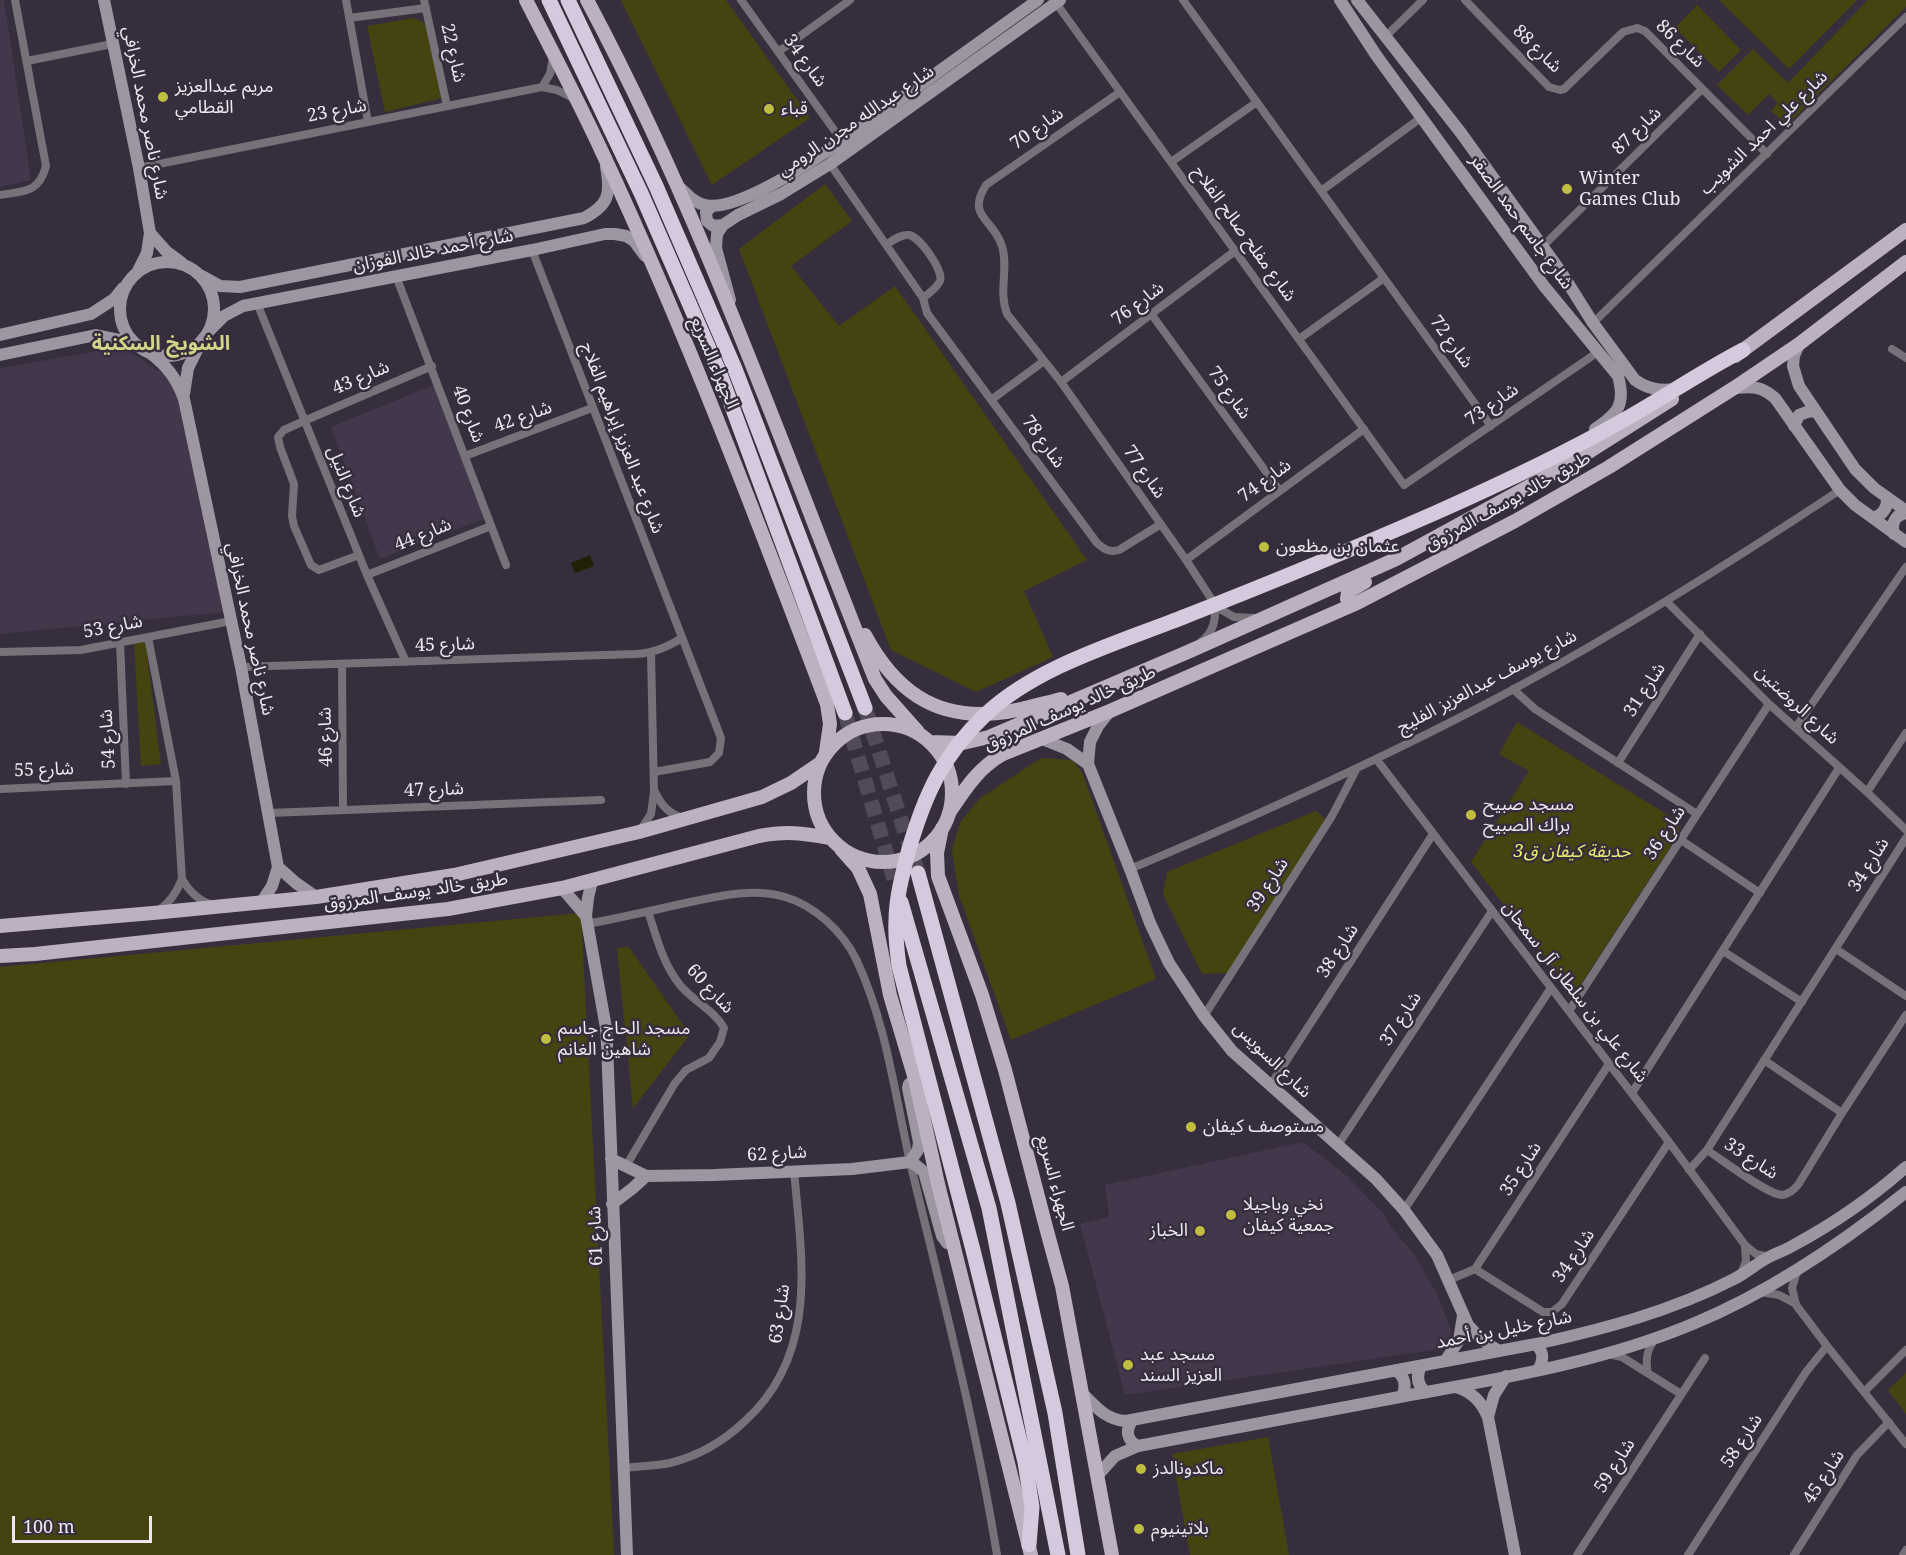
<!DOCTYPE html>
<html>
<head>
<meta charset="utf-8">
<style>
  body { margin:0 }
  #map { position:relative; width:1906px; height:1555px; overflow:hidden; background:#372e3d; font-family:"Noto Serif",serif }
  canvas { display:block }
  .scale { position:absolute; left:12px; top:1516px; width:140px; height:27px; box-sizing:border-box; border:3px solid #eee8f2; border-top:0; padding-left:8px; font-size:18px; line-height:21px; white-space:nowrap; color:#eee8f2; -webkit-text-stroke:4px #372e3d; paint-order:stroke }
</style>
</head>
<body>
<div id="map">
<canvas width="1906" height="1555"></canvas>
<div class="scale">100 m</div>
</div>
<script>
const c = document.querySelector('canvas').getContext('2d');
c.lineJoin = 'round';
function fillPath(path, color) { c.fillStyle = color; c.fill(path, 'evenodd'); }
function strokePath(path, color, width, dash) { c.strokeStyle = color; c.lineWidth = width; c.lineCap = dash ? 'butt' : 'round'; c.setLineDash(dash || []); c.stroke(path); }
function label(font, color, halo, rows, align = 'center') {
  c.font = font + ' "Noto Serif","Noto Sans Arabic",serif'; c.lineWidth = 5; c.setLineDash([]); c.textBaseline = 'middle'; c.strokeStyle = halo; c.fillStyle = color; for (const [text, x, y, turn = 0] of rows) {
    c.save(); c.translate(x, y); c.rotate((+turn || 0) * Math.PI / 180); c.textAlign = isNaN(turn) ? turn : align; if (halo) c.strokeText(text, 0, 0); c.fillText(text, 0, 0); c.restore();
  }
}
fillPath(new Path2D(`
  M 0,0 L 4,0 L 31,180 L 0,187 Z
  M 116,348 L 130,352 L 163,374 L 176,385 L 225,612 L 0,634 L 0,368 Z
  M 436,384 L 486,518 L 380,559 L 331,427 Z
  M 1303,1142 L 1347,1176 L 1383,1213 L 1391,1227 L 1413,1253 L 1437,1294 L 1451,1330 L 1450,1339 L 1440,1349 L 1125,1395 L 1080,1224 L 1109,1217 L 1105,1185 Z`), '#42374b');
fillPath(new Path2D(`
  M 621,0 L 726,0 L 810,118 L 712,185 Z
  M 1721,0 L 1857,0 L 1789,69 L 1720,1 Z
  M 1868,0 L 1906,0 L 1906,7 L 1787,125 L 1771,111 L 1778,103 L 1769,94 L 1748,115 L 1717,85 L 1753,49 L 1788,83 Z
  M 1697,5 L 1741,50 L 1719,72 L 1675,28 Z
  M 413,18 L 425,23 L 442,98 L 385,112 L 367,26 Z
  M 825,184 L 852,221 L 791,266 L 839,326 L 895,286 L 1087,560 L 1024,591 L 1053,657 L 976,692 L 891,650 L 739,249 Z
  M 145,640 L 161,764 L 141,766 L 134,642 Z
  M 1517,722 L 1679,822 L 1679,834 L 1579,987 L 1568,988 L 1471,862 L 1529,771 L 1499,754 Z
  M 1041,758 L 1072,760 L 1082,772 L 1156,979 L 1011,1040 L 959,895 L 952,850 L 960,823 L 979,799 Z
  M 1316,811 L 1325,819 L 1228,973 L 1202,974 L 1163,894 L 1167,872 Z
  M 581,913 L 614,1555 L 0,1555 L 0,967 Z
  M 629,947 L 683,1025 L 692,1032 L 633,1108 L 617,948 Z
  M 1906,1373 L 1906,1414 L 1888,1390 Z
  M 1268,1437 L 1289,1555 L 1190,1555 L 1172,1454 Z`), '#454411');
fillPath(new Path2D(`
  M 590,555 L 594,566 L 575,573 L 571,563 Z`), '#212004');
strokePath(new Path2D(`
  M 865,708 L 918,873
  M 845,713 L 894,879`), '#524a58', 15, [15, 8]);
strokePath(new Path2D(`
  M 346,0 L 368,122
  M 424,0 L 447,106
  M 741,0 L 842,141
  M 1183,0 L 1491,426
  M 1465,0 L 1549,87 L 1560,90 L 1564,89 L 1623,32 L 1637,28 L 1645,31 L 1767,154
  M 1056,3 L 1404,485 L 1598,352
  M 349,18 L 426,8
  M 1386,36 L 1423,0
  M 778,52 L 850,0
  M 27,61 L 112,44
  M 542,87 L 550,74 L 553,57
  M 1120,92 L 986,185 C 966,217 993,218 1002,246 C 1009,269 998,290 1007,314 L 1061,382 L 1186,560 L 1214,603 L 1220,609 L 1234,617 L 1255,618
  M 1171,162 L 1257,102
  M 830,164 L 923,298 L 927,313 L 1097,543 C 1104,549 1109,553 1119,550 L 1161,524
  M 139,168 L 542,87 L 557,90 L 575,99
  M 1321,191 L 1422,117
  M 0,195 C 24,191 39,193 46,166 L 15,0
  M 887,244 C 894,240 901,234 909,235 C 920,237 944,271 940,281 C 937,288 929,293 923,298
  M 1543,246 L 1702,89
  M 532,250 L 721,738 L 719,753 L 710,762 L 654,772
  M 396,276 L 506,565
  M 257,303 L 367,575 L 406,662
  M 1152,315 L 1280,491
  M 1593,323 L 1906,17
  M 1299,339 L 1384,278
  M 1892,349 L 1906,358
  M 1061,382 L 1235,251
  M 991,400 L 1044,361
  M 465,456 L 592,408
  M 359,555 L 319,570 L 311,565 L 294,526 L 292,516 L 294,484 L 280,447 L 278,437 L 284,430 L 304,421 L 432,366
  M 1186,560 L 1364,429
  M 367,575 L 491,526
  M 1667,602 L 1769,704 L 1867,792 L 1906,830
  M 148,637 L 176,781 L 182,879 C 177,892 171,902 159,910
  M 120,642 L 126,784
  M 1201,642 C 1214,632 1216,619 1215,603
  M 0,652 L 81,650 L 231,621
  M 342,664 L 343,810
  M 241,667 L 636,654 C 654,653 667,647 682,638
  M 1513,689 L 1535,709 L 1697,814
  M 1796,727 L 1906,567
  M 1377,760 L 1669,1142 L 1745,1245 L 1756,1254 L 1769,1257
  M 1618,763 L 1700,634
  M 0,789 L 176,781
  M 655,792 C 661,805 669,815 684,818
  M 1867,792 L 1906,733
  M 269,813 L 601,800
  M 639,832 L 651,814 L 654,792 L 651,653
  M 1681,840 L 1760,893
  M 1130,869 C 1261,814 1389,756 1514,689 C 1626,628 1733,561 1840,490
  M 182,879 C 189,891 198,901 213,905
  M 587,924 C 619,918 650,911 681,904 C 715,897 751,887 785,897 C 814,905 843,932 856,959 C 887,1024 895,1097 911,1166 C 942,1295 976,1424 997,1555
  M 1836,949 L 1906,996
  M 1723,951 L 1802,1002
  M 1569,1011 L 1769,704
  M 1204,1016 L 1332,816 L 1356,770
  M 1764,1060 L 1842,1113
  M 1270,1086 L 1433,834
  M 1632,1093 L 1839,768
  M 1338,1145 L 1492,911
  M 1707,1150 C 1721,1159 1768,1195 1782,1195 C 1789,1194 1793,1191 1798,1185 L 1842,1113 L 1906,1015
  M 626,1166 L 675,1083 L 686,1070 L 709,1058 L 720,1042 L 724,1028 C 715,1011 693,1001 680,985 C 663,964 656,936 648,911
  M 1689,1170 L 1707,1150 L 1906,838
  M 1404,1210 L 1551,988
  M 1475,1269 L 1543,1312 L 1552,1312 L 1562,1304 L 1669,1142
  M 1797,1271 L 1792,1288 L 1796,1305 L 1827,1346 L 1906,1444
  M 1741,1274 L 1746,1261 L 1745,1246
  M 1449,1280 L 1475,1269 L 1609,1064
  M 1761,1292 L 1779,1295 L 1796,1304
  M 1608,1354 L 1622,1357 L 1681,1394
  M 1648,1373 C 1645,1359 1647,1349 1656,1338
  M 1864,1392 L 1906,1350
  M 624,1468 C 639,1466 655,1466 670,1463 C 698,1456 724,1441 745,1421 C 819,1354 802,1260 794,1171
  M 1577,1555 L 1705,1358
  M 1688,1555 L 1806,1372 L 1827,1346
  M 1794,1555 L 1857,1455 L 1889,1422
  M 1903,1555 L 1906,1550`), '#77727a', 8);
strokePath(new Path2D(`
  M 104,0 L 139,168 L 150,233 L 147,253 L 138,271
  M 1340,0 L 1376,55 L 1544,286 L 1618,376 C 1626,405 1618,413 1595,429
  M 1357,0 L 1461,133 L 1561,272 L 1593,323 L 1635,380 C 1648,389 1659,391 1675,389
  M 679,187 C 687,194 694,203 705,205 C 737,213 815,159 842,141 L 1038,0
  M 712,206 L 706,212 L 707,221 L 713,226 L 723,225
  M 150,233 L 166,251 L 182,263
  M120 309a47 47 0 1 1 94 0a47 47 0 1 1-94 0Z
  M 200,275 L 220,286 L 240,287 L 584,218 C 609,205 611,194 606,167
  M 730,300 L 716,248 L 717,234 L 723,225 L 738,215 L 781,194 L 830,164 L 1060,0
  M 208,332 L 224,316 L 243,306 L 532,250 L 605,234 L 615,234 L 626,236 L 634,241 L 645,256
  M 0,335 L 91,314 L 114,299 L 123,288
  M 1799,344 L 1794,356 L 1793,366 L 1799,386 L 1855,469 L 1874,488 L 1906,511
  M 150,353 C 167,366 177,379 184,399 L 241,667 L 278,867 L 272,886 L 261,903
  M 0,355 L 96,335 L 120,340 L 136,346
  M 1734,388 C 1752,387 1760,385 1775,398 L 1840,490 L 1855,505 L 1906,542
  M 184,394 L 188,368 L 199,346
  M 1794,426 L 1799,415 L 1810,411 L 1816,412
  M 1873,518 C 1883,515 1888,508 1887,497
  M 1894,534 C 1891,523 1895,515 1906,513
  M 1110,711 L 1098,726 L 1090,742 L 1088,764 L 1130,869 L 1150,923 L 1169,963 L 1204,1016 L 1232,1051 L 1376,1179 L 1404,1210 L 1437,1255 L 1468,1325 L 1482,1340 L 1499,1351
  M 1042,739 L 1067,749 L 1088,764
  M 278,867 L 296,883 L 316,897
  M 592,881 L 588,898 L 586,916 L 606,1028 L 607,1044 L 627,1555
  M 562,888 L 586,916
  M 611,1159 L 646,1176 L 714,1175 L 852,1169 L 910,1162 L 917,1166 L 924,1172 L 942,1236 L 947,1243 L 954,1243
  M 910,1162 L 918,1150 L 919,1142 L 908,1088 L 909,1084 L 915,1079
  M 612,1204 L 633,1188 L 646,1176
  M 1536,1344 C 1544,1352 1544,1360 1538,1370
  M 1446,1360 L 1459,1340 L 1463,1316
  M 1421,1366 C 1416,1376 1417,1385 1426,1392
  M 1396,1370 C 1405,1377 1407,1386 1402,1396
  M 1456,1387 C 1472,1392 1481,1401 1488,1417 L 1515,1555
  M 1082,1393 C 1095,1406 1106,1420 1126,1421 L 1536,1344 C 1604,1329 1672,1311 1734,1279 C 1746,1273 1757,1263 1769,1257 C 1777,1253 1786,1250 1794,1245 C 1833,1224 1872,1197 1906,1167
  M 1488,1417 L 1494,1395 L 1506,1376
  M 1132,1421 C 1125,1430 1127,1441 1138,1446
  M 1098,1475 L 1115,1456 L 1138,1446 C 1227,1429 1316,1412 1405,1396 C 1503,1378 1603,1362 1695,1323 C 1772,1291 1841,1244 1906,1192`), '#9d96a2', 12);
strokePath(new Path2D(`
  M 526,0 C 552,51 579,102 603,154 C 687,334 757,519 827,704 L 830,724 L 826,752
  M 587,0 C 703,217 784,451 875,679 L 886,696 L 918,732
  M 1735,356 L 1906,230
  M 1357,603 L 1351,602 L 1347,599 L 1348,592 L 1365,582
  M 865,635 C 894,689 934,720 998,713 C 1019,711 1040,704 1061,699
  M814 793a69 69 0 1 1 138 0a69 69 0 1 1-138 0Z
  M 930,742 L 963,743 L 989,737 L 1190,651 L 1396,559 L 1568,465 L 1672,399
  M 949,813 C 965,789 978,768 1003,754 L 1110,711 L 1357,603 L 1515,521 L 1609,467 L 1734,388 L 1799,344 L 1906,262
  M 942,828 L 937,853 L 938,876 L 982,995 L 1005,1070 L 1047,1231 L 1062,1286 L 1112,1555
  M 841,849 L 858,868 L 870,894 L 890,995 L 915,1079 L 938,1184 L 1031,1555
  M 0,926 L 153,913 L 316,897 L 454,875 L 639,832 L 762,797 L 791,783 L 819,764
  M 0,956 L 35,954 L 448,909 L 562,888 L 759,836 C 787,831 802,833 830,838`), '#bbb1c1', 14);
strokePath(new Path2D(`
  M 549,0 L 641,193 L 720,374 L 845,713
  M 568,0 L 656,186 L 735,369 L 865,708
  M 918,873 L 1008,1203 L 1055,1413 L 1078,1555
  M 901,902 L 989,1208 L 1058,1555
  M 1029,1545 L 1032,1507 L 1025,1462 L 973,1250 L 899,966 C 897,951 895,936 896,921 C 896,897 903,872 909,849 C 925,794 943,755 985,715 C 1036,666 1121,642 1186,616 C 1270,583 1353,549 1435,513 C 1498,485 1562,455 1622,421 C 1663,398 1701,372 1743,350`), '#d5cadd', 15);
for (const [x, y, r, color] of [
  [163,97,6,"#c0be40"],
  [769,109,6,"#c0be40"],
  [1567,189,6,"#c0be40"],
  [1264,547,6,"#c0be40"],
  [1471,815,6,"#c0be40"],
  [546,1039,6,"#c0be40"],
  [1191,1127,6,"#c0be40"],
  [1231,1215,6,"#c0be40"],
  [1200,1231,6,"#c0be40"],
  [1128,1365,6,"#c0be40"],
  [1141,1469,6,"#c0be40"],
  [1139,1529,6,"#c0be40"]
]) { const dot = new Path2D(); dot.arc(x, y, r, 0, 2 * Math.PI); c.fillStyle = color; c.fill(dot); strokePath(dot, '#372e3d', 2); }
label('18px', '#eee8f2', '#372e3d', [
  ["شارع 86",1680,44,44],
  ["شارع 88",1537,49,44],
  ["شارع 22",453,53,77],
  ["شارع 34",805,61,54],
  ["شارع 23",337,111,-11],
  ["شارع ناصر محمد الخرافي",145,113,79],
  ["شارع عبدالله مجرن الرومي",856,121,-34],
  ["شارع 70",1037,129,-35],
  ["شارع 87",1637,131,-44],
  ["شارع علي احمد الشويب",1764,133,-44],
  ["شارع جاسم حمد الصقر",1521,222,54],
  ["شارع مفلح صالح الفلاح",1244,234,54],
  ["شارع أحمد خالد الفوزان",433,251,-11],
  ["شارع 76",1138,304,-37],
  ["شارع 72",1451,342,54],
  ["الجهراء السريع",714,363,67],
  ["شارع 43",361,378,-23],
  ["شارع 75",1229,393,54],
  ["شارع 73",1492,405,-35],
  ["شارع 40",468,414,69],
  ["شارع 42",523,417,-20],
  ["شارع عبد العزيز إبراهيم الفلاج",622,438,69],
  ["شارع 78",1043,442,54],
  ["شارع 77",1144,472,55],
  ["شارع 74",1265,481,-36],
  ["شارع النيل",346,482,68],
  ["طريق خالد يوسف المرزوق",1508,502,-29],
  ["شارع 44",423,535,-22],
  ["شارع 53",113,627,-11],
  ["شارع ناصر محمد الخرافي",250,629,78],
  ["شارع 45",445,645,-2],
  ["شارع يوسف عبدالعزيز الفليج",1487,682,-28],
  ["شارع 31",1645,690,-57],
  ["شارع الروضتين",1797,705,43],
  ["طريق خالد يوسف المرزوق",1070,709,-24],
  ["شارع 46",326,737,-91],
  ["شارع 54",108,739,-93],
  ["شارع 55",44,770,-2],
  ["شارع 47",434,790,-2],
  ["شارع 36",1665,833,-57],
  ["شارع 34",1869,865,-58],
  ["39 شارع",1268,885,-57],
  ["طريق خالد يوسف المرزوق",416,892,-8],
  ["شارع 38",1338,951,-57],
  ["شارع 60",710,989,47],
  ["شارع علي بن سلطان آل سمحان",1575,992,52],
  ["شارع 37",1401,1019,-57],
  ["شارع السويس",1272,1060,44],
  ["شارع 62",777,1154,-3],
  ["شارع 33",1751,1159,33],
  ["شارع 35",1521,1169,-57],
  ["الجهراء السريع",1055,1183,75],
  ["شارع 61",596,1236,-92],
  ["شارع 34",1574,1256,-56],
  ["شارع 63",780,1314,-82],
  ["شارع خليل بن أحمد",1504,1330,-11],
  ["شارع 58",1742,1441,-57],
  ["شارع 59",1615,1466,-58],
  ["شارع 45",1824,1477,-57]
]);
label('18px', '#eee8f2', '#372e3d', [
  ["مريم عبدالعزيز",175,87],
  ["القطامي",175,108],
  ["قباء",781,109],
  ["Winter",1579,179],
  ["Games Club",1579,200],
  ["عثمان بن مظعون",1276,547],
  ["مسجد صبيح",1483,805],
  ["براك الصبيح",1483,826],
  ["مسجد الحاج جاسم",558,1029],
  ["شاهين الغانم",558,1050],
  ["مستوصف كيفان",1203,1127],
  ["نخي وباجيلا",1243,1205],
  ["جمعية كيفان",1243,1226],
  ["الخباز",1188,1231,"right"],
  ["مسجد عبد",1140,1355],
  ["العزيز السند",1140,1376],
  ["ماكدونالدز",1153,1469],
  ["بلاتينيوم",1151,1529]
], 'left');
label('italic 18px', '#edeb71', '#372e3d', [
  ["حديقة كيفان ق3",1572,852]
]);
label('bold 20px', '#d5d587', '#372e3d', [
  ["الشويخ السكنية",161,344]
]);
</script>
</body>
</html>
